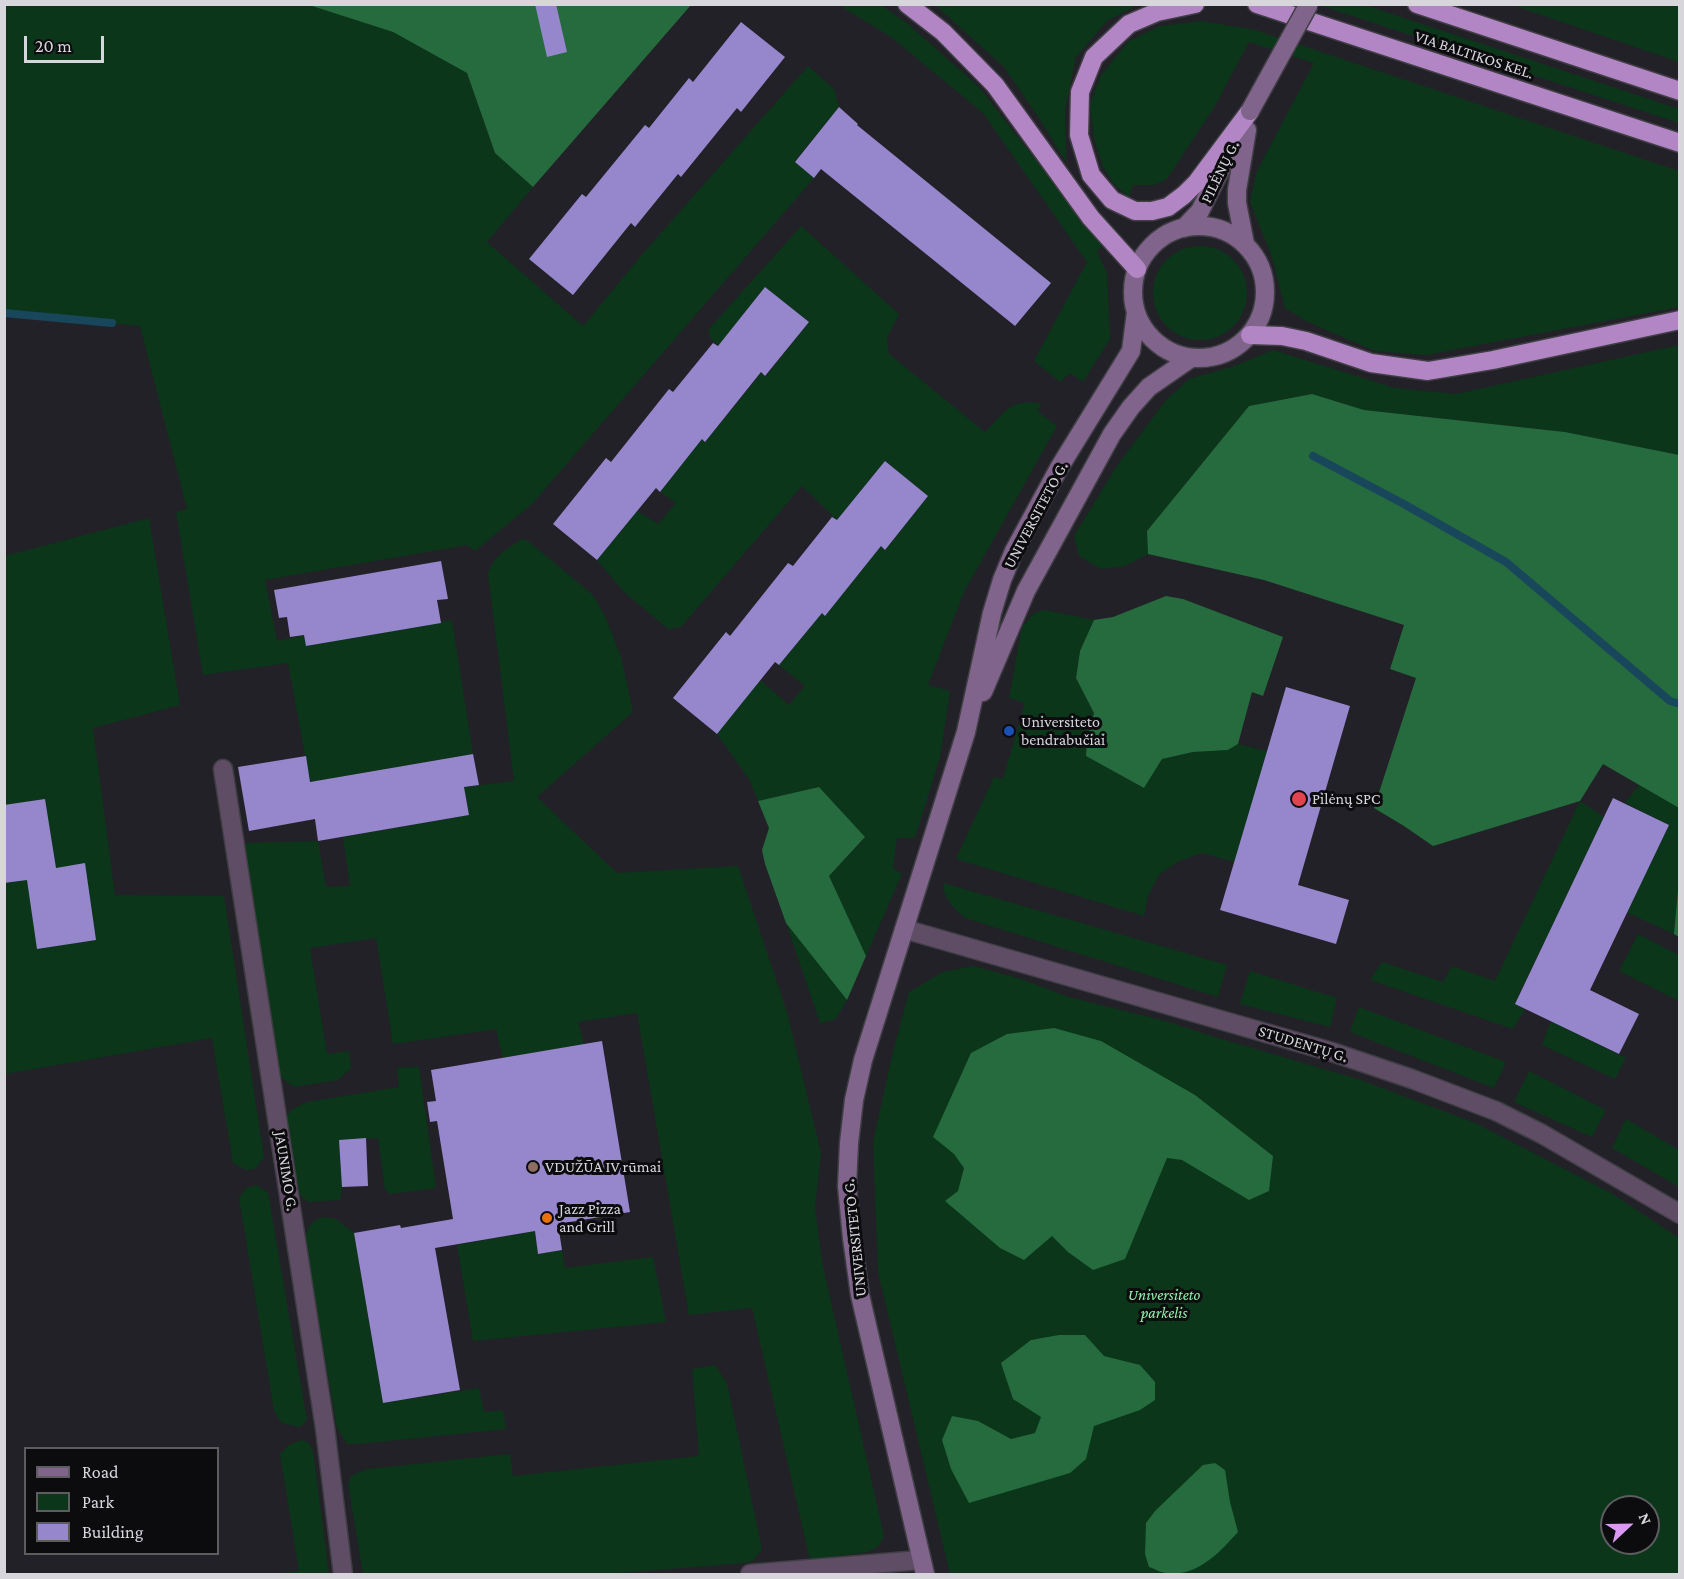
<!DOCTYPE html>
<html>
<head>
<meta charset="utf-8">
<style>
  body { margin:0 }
  #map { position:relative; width:1684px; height:1579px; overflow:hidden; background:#232128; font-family:"Crimson Pro",serif }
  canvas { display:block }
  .frame { position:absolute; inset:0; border:6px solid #d7d6db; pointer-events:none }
  .legend { position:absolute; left:24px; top:1447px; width:195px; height:108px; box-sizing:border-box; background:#0c0b0e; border:2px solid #5d5c60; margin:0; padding:8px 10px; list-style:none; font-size:18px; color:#d7d6db }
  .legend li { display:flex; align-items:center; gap:12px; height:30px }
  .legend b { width:30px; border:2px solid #5d5c60 }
  .north { position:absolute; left:1600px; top:1495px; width:60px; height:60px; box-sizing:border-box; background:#0c0b0e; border:2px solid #5d5c60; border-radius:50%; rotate:68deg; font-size:16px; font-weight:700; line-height:24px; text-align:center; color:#d7d6db }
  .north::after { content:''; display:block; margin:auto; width:21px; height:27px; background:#dc99f4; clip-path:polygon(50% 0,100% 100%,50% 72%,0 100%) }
  .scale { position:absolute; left:24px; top:36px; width:80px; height:27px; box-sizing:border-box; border:3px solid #d7d6db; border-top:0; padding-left:8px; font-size:18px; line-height:21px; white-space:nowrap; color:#d7d6db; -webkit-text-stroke:4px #0c0b0e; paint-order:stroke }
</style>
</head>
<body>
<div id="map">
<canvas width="1684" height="1579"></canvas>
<div class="frame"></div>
<ul class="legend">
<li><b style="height:8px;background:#81648c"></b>Road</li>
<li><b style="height:16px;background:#0b361a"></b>Park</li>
<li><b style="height:16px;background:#9686cc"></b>Building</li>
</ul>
<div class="north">N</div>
<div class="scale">20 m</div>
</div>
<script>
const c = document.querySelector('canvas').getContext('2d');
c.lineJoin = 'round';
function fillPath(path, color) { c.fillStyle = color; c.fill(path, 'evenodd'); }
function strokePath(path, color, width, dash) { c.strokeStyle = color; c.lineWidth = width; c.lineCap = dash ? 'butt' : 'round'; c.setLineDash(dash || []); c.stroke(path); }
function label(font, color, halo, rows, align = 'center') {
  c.font = font + ' "Crimson Pro",serif'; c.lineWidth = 6; c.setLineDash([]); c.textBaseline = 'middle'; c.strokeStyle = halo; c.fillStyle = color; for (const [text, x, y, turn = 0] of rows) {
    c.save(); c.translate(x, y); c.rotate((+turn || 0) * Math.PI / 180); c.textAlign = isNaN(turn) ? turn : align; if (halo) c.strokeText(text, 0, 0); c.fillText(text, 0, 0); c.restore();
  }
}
fillPath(new Path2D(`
  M 4,5 L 309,5 L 393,32 L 467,73 L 495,153 L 533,187 L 487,242 L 583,326 L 646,250 L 808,66 L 834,89 L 839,107 L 795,161 L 814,178 L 532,504 L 475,551 L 467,545 L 265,580 L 277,641 L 304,635 L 307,646 L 452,620 L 473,754 L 310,782 L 288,663 L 203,675 L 176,512 L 187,509 L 140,326 L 5,313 Z
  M 839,5 L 881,5 L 908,24 L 978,86 L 1102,245 L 1097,252 L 1107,273 L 1110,339 L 1083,382 L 1070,373 L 1060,382 L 1034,361 L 1087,262 L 983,113 L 891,37 Z
  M 935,5 L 1137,5 L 1107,21 L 1076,57 L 1065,109 L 1066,162 L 1039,118 L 1004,67 Z
  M 1319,5 L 1365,5 L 1679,109 L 1679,123 Z
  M 1512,5 L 1679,5 L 1679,62 Z
  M 1202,21 L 1255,30 L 1679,171 L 1679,307 L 1426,355 L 1375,351 L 1306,321 L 1285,308 L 1272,257 L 1250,202 L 1257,171 L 1314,63 L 1249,42 L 1215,106 L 1167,179 L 1154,185 L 1133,185 L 1129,197 L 1114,184 L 1103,167 L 1094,138 L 1090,104 L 1101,75 L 1129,41 L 1160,26 Z
  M 801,226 L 899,314 L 887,338 L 889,354 L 985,432 C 1006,412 1009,398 1042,404 L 1037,411 L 1057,426 L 964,592 L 928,685 L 950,691 L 940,757 L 915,838 L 897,838 L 893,868 L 902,874 L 866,956 L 829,876 L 865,838 L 819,787 L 758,801 L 749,779 L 717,734 L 760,680 L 789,705 L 805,686 L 779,665 L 822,613 L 825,615 L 881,546 L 885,550 L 928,496 L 885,461 L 837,520 L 802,486 L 681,627 L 668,629 L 624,592 L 597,560 L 637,511 L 658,524 L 676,503 L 660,492 L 702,439 L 706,441 L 761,373 L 766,376 L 809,322 L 765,287 L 718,346 L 709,336 L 709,329 Z
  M1153 293a47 47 0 1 1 94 0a47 47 0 1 1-94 0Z
  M 1679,345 L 1679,455 L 1565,432 L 1364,410 L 1312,394 L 1249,406 L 1147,531 L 1148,554 L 1125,566 L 1101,569 L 1079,556 L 1074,536 L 1116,467 L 1166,400 L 1189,379 L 1235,366 L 1273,350 L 1395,388 L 1456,394 Z
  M 149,518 L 180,705 L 93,728 L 115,895 L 224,896 L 264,1157 L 255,1169 L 246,1170 L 233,1163 L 212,1038 L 5,1074 L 5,556 Z
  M 522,539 L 528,541 L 593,595 L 605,616 L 621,657 L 633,712 L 537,797 L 617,873 L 738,866 L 787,1012 L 821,1153 L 815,1207 L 822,1262 L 884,1536 L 878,1547 L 868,1552 L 810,1560 L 752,1308 L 689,1315 L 637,1013 L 578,1022 L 584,1044 L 503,1058 L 497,1035 L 497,1029 L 393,1044 L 376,938 L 310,948 L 327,1054 L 349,1051 L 351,1068 L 338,1080 L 294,1087 L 280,1077 L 245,843 L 318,841 L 326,887 L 350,886 L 343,837 L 469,815 L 464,787 L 514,781 L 488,574 C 493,556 507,549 522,539 Z
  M 1045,610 L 1094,620 L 1080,651 L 1076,677 L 1094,713 L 1087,739 L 1086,756 L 1144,788 L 1162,759 L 1193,752 L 1228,750 L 1238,744 L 1267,751 L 1235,862 L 1202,853 L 1177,862 L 1159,875 L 1148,896 L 1144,916 L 956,859 L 994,777 L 1003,779 L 1025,703 L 1009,698 L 1022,627 L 1034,613 Z
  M 1639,785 L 1679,808 L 1680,880 L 1674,934 L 1626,912 L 1669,825 L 1625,803 Z
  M 1580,801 L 1604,817 L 1515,1003 L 1525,1009 L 1513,1029 L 1370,980 L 1382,962 L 1443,982 L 1452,966 L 1495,981 Z
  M 943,883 L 1227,965 L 1218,997 L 965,918 C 953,907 944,900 943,883 Z
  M 786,923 L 847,1000 L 836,1019 L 820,1023 Z
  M 1638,934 L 1679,955 L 1679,1001 L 1619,971 Z
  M 973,966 L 1021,979 L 1069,997 L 1169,1022 L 1208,1035 L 1361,1080 L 1475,1123 L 1611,1193 L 1679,1238 L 1679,1574 L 950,1574 L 878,1272 L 873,1142 L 893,1052 L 909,992 L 943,972 ZM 1612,1507 L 1648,1507 L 1648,1543 L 1612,1543 Z
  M 1250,971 L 1337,998 L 1330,1027 L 1240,1004 Z
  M 1359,1007 L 1506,1062 L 1494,1088 L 1350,1032 Z
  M 1551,1021 L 1626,1058 L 1615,1079 L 1542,1045 Z
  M 419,1067 L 436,1188 L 390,1194 L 385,1190 L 378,1138 L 339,1141 L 342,1187 L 340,1200 L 308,1202 L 299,1194 L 286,1118 L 291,1110 L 307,1102 L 399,1087 L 397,1068 Z
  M 1529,1071 L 1606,1110 L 1592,1137 L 1514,1102 Z
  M 1626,1119 L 1679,1150 L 1679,1187 L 1612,1148 Z
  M 257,1185 L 268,1193 L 307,1420 L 300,1427 L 282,1423 L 274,1411 L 239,1198 L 246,1188 Z
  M 323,1217 L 336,1219 L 354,1233 L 383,1403 L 479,1388 L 484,1412 L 503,1410 L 506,1429 L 359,1444 L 347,1444 L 337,1428 L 305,1239 C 308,1226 311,1221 323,1217 Z
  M 535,1231 L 538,1254 L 562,1250 L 565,1268 L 653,1257 L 666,1322 L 473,1341 L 457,1245 Z
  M 715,1365 L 727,1383 L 762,1549 L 754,1560 L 746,1563 L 606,1574 L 363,1574 L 348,1484 L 351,1476 L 367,1469 L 510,1454 L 513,1476 L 699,1456 L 692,1369 Z
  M 301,1440 L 308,1442 L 313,1451 L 329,1574 L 271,1574 L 299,1571 L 280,1454 L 289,1445 Z`), '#0b361a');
fillPath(new Path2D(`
  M 309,5 L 691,5 L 533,187 L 495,153 L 467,73 L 393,32 Z
  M 1312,394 L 1364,410 L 1565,432 L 1679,455 L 1679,808 L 1603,764 L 1580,801 L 1433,846 L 1404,826 L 1374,808 L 1416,678 L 1390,669 L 1404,625 L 1264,580 L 1148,554 L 1147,531 L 1249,406 Z
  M 1166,596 L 1183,599 L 1283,637 L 1263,696 L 1252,692 L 1238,744 L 1228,750 L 1193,752 L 1162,759 L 1144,788 L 1086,756 L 1087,739 L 1094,713 L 1076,678 L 1080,651 L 1094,620 L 1113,617 Z
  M 819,787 L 865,837 L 829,876 L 866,956 L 847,1000 L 786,923 L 765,864 L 762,850 L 769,828 L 758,801 Z
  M 1679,880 L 1679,937 L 1674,934 Z
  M 1054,1028 L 1101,1041 L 1195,1095 L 1273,1156 L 1269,1191 L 1249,1200 L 1182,1160 L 1167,1158 L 1125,1259 L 1093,1270 L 1068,1252 L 1052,1236 L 1024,1260 L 1000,1248 L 945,1201 L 958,1191 L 964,1168 L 954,1154 L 933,1137 L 971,1053 L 1007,1034 Z
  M 1059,1335 L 1085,1335 L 1104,1356 L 1140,1365 L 1155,1382 L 1155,1400 L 1140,1410 L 1094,1426 L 1086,1459 L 1070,1473 L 969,1503 L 951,1469 L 942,1440 L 952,1416 L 978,1421 L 1011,1439 L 1035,1433 L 1041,1417 L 1013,1399 L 1001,1363 L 1031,1340 Z
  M 1215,1463 L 1225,1470 L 1230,1502 L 1238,1532 C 1219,1553 1197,1577 1167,1573 C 1161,1573 1155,1569 1149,1567 L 1145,1554 L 1146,1523 L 1155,1511 L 1203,1465 Z`), '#256b3d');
strokePath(new Path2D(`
  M 4,313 L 112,323
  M 1313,456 L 1402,503 L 1506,562 L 1670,701 L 1680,704`), '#18475c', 8);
fillPath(new Path2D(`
  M 535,4 L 556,4 L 567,52 L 547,57 Z
  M 741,22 L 785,57 L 741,112 L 737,108 L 681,177 L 678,174 L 635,227 L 631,223 L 573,295 L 529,259 L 582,194 L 586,197 L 645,125 L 649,128 L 689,78 L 693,82 Z
  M 839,107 L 858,124 L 857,125 L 1051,283 L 1015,326 L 821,169 L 814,178 L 795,162 Z
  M 765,287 L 809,322 L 765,376 L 761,372 L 705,442 L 702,439 L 660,492 L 656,488 L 597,560 L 553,524 L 606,458 L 611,462 L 669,389 L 673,392 L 713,343 L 718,346 Z
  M 885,461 L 928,496 L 885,550 L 881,546 L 825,616 L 822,613 L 779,665 L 775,662 L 717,734 L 673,698 L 726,632 L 730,636 L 788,563 L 793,566 L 832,517 L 837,520 Z
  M 441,561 L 448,599 L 437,600 L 441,623 L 306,646 L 304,635 L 290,637 L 287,617 L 279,618 L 274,590 Z
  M 1286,687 L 1350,706 L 1298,885 L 1349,900 L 1336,944 L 1220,910 Z
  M 473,754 L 479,785 L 464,787 L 469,815 L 318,841 L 315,819 L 249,831 L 238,767 L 306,756 L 310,782 Z
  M 1613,798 L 1669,825 L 1590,990 L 1639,1014 L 1619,1054 L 1515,1004 Z
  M 45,799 L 56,868 L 85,863 L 96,940 L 37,949 L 27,880 L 4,883 L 4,805 Z
  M 602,1041 L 630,1212 L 558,1224 L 562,1250 L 538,1254 L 535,1231 L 435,1248 L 460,1390 L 383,1403 L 354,1233 L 400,1225 L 401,1228 L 453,1219 L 437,1121 L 430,1122 L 427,1102 L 436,1101 L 431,1070 Z
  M 366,1138 L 368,1186 L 342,1187 L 339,1140 Z`), '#9686cc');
const street = new Path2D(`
  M 223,769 L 325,1428 L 343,1574
  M 904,929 L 1332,1052 L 1412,1079 L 1496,1111 L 1542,1134 L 1680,1214
  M 750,1574 L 921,1560`);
const secondary = new Path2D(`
  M1133 292a66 66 0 1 1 132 0a66 66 0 1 1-132 0Z
  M 1184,228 L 1200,211 L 1238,134
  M 1245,244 L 1237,203 L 1237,190 L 1247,130
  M 983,692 L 1026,591 L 1112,434 L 1131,407 L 1149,387 L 1191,358
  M 925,1574 L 860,1295 L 852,1238 L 847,1186 L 849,1143 L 854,1100 L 863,1060 L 966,732 L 992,613 L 1002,580 L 1014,551 L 1059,468 L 1131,351 L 1136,312`);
const highway = new Path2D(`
  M 907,4 L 943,32 L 995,85 L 1091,218 L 1137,269
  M 1195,4 L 1157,12 L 1129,24 L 1094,57 L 1080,92 L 1079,135 L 1091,175 L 1112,200 L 1135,211 L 1152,211 L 1168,207 L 1184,195 L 1197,182 L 1250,111
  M 1257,4 L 1680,143
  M 1417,4 L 1680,91
  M 1250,335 L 1282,336 L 1306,341 L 1371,363 L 1428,371 L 1493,360 L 1680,320`);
strokePath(street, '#403e45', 21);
strokePath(secondary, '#403e45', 21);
strokePath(highway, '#403e45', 21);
strokePath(street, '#5f4d66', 18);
strokePath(secondary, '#81648c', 18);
strokePath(highway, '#b286c4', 18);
const secondaryBridge = new Path2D(`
  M 1250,111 L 1309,4`);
strokePath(secondaryBridge, '#403e45', 21, []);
strokePath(secondaryBridge, '#81648c', 18);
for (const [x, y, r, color] of [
  [1009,731,6,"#1a4fb4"],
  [1299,799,8,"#e0444e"],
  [533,1167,6,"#8d6e63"],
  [547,1218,6,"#e8710a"]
]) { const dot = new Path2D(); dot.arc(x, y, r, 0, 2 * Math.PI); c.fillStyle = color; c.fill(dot); strokePath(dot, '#0c0b0e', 2); }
label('16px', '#d7d6db', '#0c0b0e', [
  ["VIA BALTIKOS KEL.",1474,55,18],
  ["PILĖNŲ G.",1220,172,-64],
  ["UNIVERSITETO G.",1036,515,-62],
  ["STUDENTŲ G.",1303,1044,17],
  ["JAUNIMO G.",286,1171,81],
  ["UNIVERSITETO G.",855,1238,-96]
]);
label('16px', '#d7d6db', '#0c0b0e', [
  ["Universiteto",1021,722],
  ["bendrabučiai",1021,740],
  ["Pilėnų SPC",1312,799],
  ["VDUŽŪA IV rūmai",545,1167],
  ["Jazz Pizza",559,1209],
  ["and Grill",559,1227]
], 'left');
label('italic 16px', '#93f1ab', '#0c0b0e', [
  ["Universiteto",1164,1295],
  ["parkelis",1164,1313]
]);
</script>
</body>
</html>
